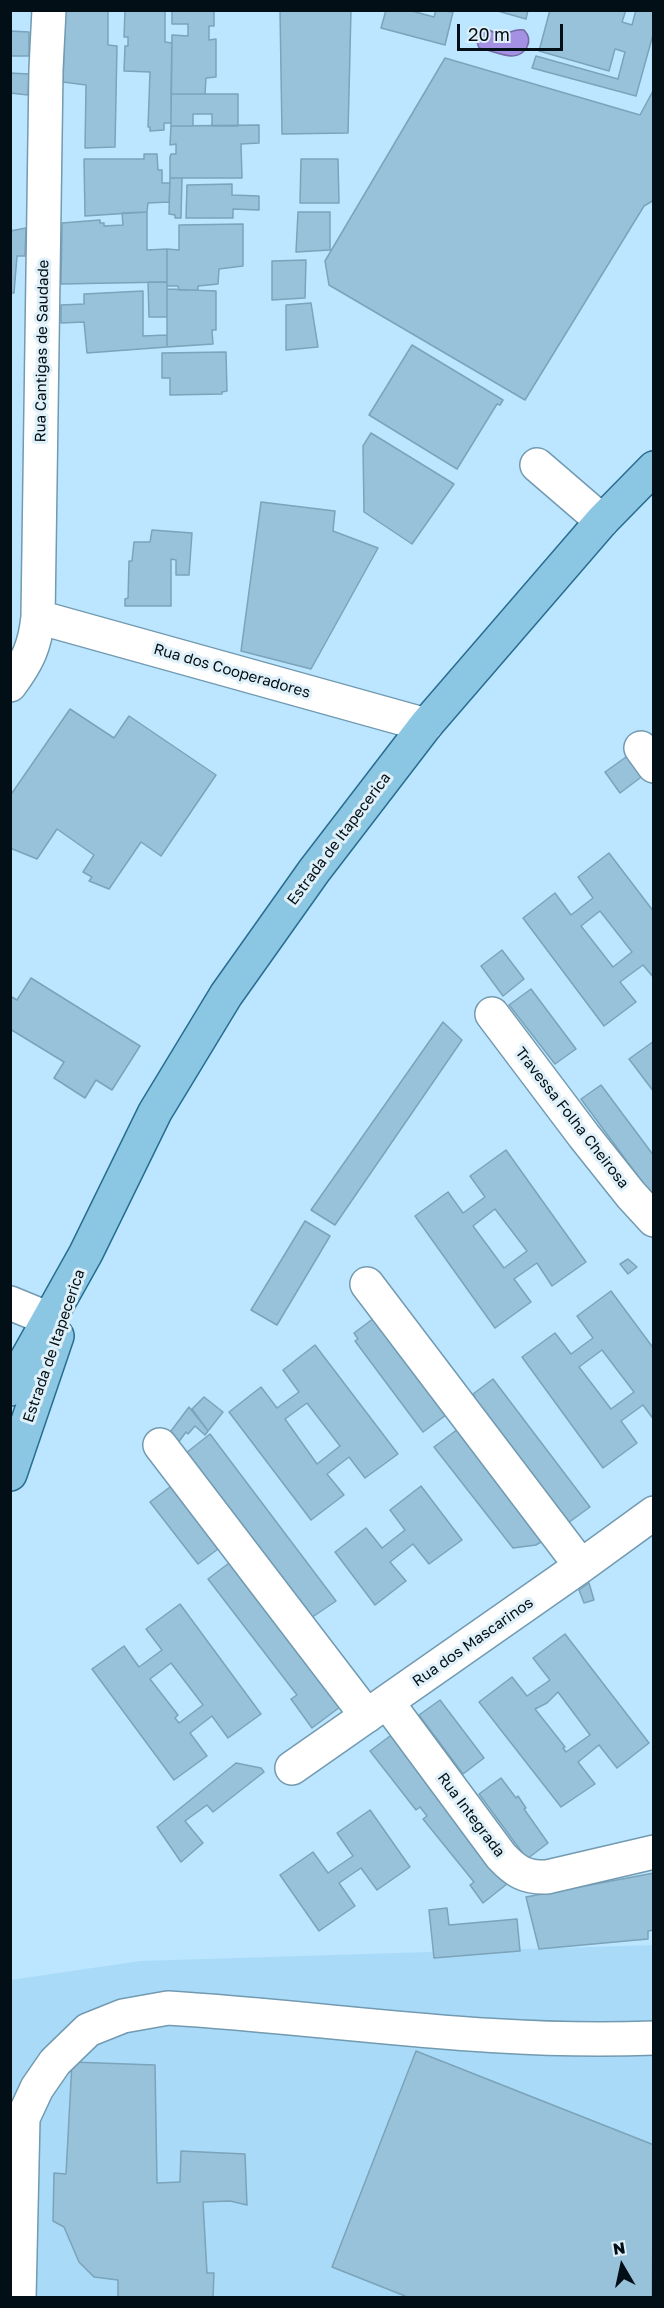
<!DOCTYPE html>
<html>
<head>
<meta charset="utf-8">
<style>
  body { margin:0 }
  #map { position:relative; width:664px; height:2308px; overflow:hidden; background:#bce6ff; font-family:"Golos Text",sans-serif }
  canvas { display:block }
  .frame { position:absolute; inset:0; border:12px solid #020f17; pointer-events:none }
  .north { position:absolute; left:592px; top:2236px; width:60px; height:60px; -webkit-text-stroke:4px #dff0f9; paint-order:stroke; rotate:351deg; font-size:16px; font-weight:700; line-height:24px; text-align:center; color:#020f17 }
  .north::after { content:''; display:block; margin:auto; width:21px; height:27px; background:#020f17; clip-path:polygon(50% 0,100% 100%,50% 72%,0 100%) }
  .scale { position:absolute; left:457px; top:24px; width:106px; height:27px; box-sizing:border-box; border:3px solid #020f17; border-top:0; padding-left:8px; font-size:18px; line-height:21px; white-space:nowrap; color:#020f17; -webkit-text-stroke:4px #dff0f9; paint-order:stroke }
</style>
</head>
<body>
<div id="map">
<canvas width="664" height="2308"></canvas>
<div class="frame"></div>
<div class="north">N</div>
<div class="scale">20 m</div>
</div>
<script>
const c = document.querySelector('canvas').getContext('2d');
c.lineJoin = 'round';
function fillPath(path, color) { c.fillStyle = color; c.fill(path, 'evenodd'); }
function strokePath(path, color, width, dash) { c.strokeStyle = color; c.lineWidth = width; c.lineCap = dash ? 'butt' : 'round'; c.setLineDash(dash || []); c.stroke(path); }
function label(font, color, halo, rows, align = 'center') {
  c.font = font + ' "Golos Text",sans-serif'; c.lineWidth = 6; c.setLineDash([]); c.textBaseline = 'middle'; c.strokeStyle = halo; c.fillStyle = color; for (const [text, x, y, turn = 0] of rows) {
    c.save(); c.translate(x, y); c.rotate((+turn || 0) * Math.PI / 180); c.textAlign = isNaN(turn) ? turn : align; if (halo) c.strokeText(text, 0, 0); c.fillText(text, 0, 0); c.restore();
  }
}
fillPath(new Path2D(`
  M 653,1945 L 653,2297 L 11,2297 L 10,1980 L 140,1961 Z`), '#a9dbf8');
const water = new Path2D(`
  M 483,28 C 490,29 495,35 503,34 C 511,33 515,28 524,30 C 529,35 530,41 527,47 C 518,64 497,52 483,49 L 479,48 L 475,36 Z`);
fillPath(water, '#a491e3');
strokePath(water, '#736aa6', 1.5);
const building = new Path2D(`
  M 65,10 L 108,10 L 108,45 L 117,46 L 115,147 L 85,148 L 86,85 L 63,82 Z
  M 125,10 L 165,10 L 165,42 L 172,43 L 171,123 L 164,123 L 164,130 L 150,131 L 150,127 L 148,127 L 150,72 L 124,71 L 125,46 L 128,46 L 128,37 L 124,37 Z
  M 172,10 L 214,10 L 214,26 L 209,26 L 209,40 L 216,39 L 216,77 L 206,78 L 205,94 L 171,94 L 172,35 L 188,36 L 188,24 L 172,24 Z
  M 280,10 L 351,10 L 348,133 L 282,134 Z
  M 386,10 L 408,10 L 434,17 L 436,10 L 453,12 L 445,45 L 381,28 Z
  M 494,10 L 528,10 L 526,19 Z
  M 550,10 L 626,10 L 622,22 L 632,25 L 636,10 L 654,10 L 654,31 L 636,96 L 532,68 L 536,56 L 618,79 L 625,52 L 615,49 L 609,71 L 539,51 Z
  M 10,31 L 29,32 L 29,56 L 10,56 Z
  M 445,58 L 640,115 L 654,89 L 654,200 L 644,206 L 525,400 L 329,285 L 325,261 Z
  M 10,73 L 29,74 L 28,95 L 10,93 Z
  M 171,94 L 238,94 L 238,126 L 212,126 L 212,114 L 193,114 L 193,126 L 171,126 Z
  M 259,125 L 259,143 L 241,144 L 242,178 L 170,178 L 170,157 L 171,154 L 176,154 L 176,144 L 170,145 L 171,126 Z
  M 144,154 L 157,154 L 158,170 L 162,170 L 162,183 L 170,183 L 169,202 L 148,203 L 147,212 L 85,216 L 84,159 L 144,159 Z
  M 301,159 L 338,159 L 339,203 L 300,203 Z
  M 170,178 L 182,178 L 181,218 L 175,218 L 175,215 L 169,214 Z
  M 232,184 L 232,195 L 259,196 L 259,210 L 233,209 L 233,218 L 186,218 L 187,185 Z
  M 147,212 L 147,250 L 167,249 L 167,282 L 61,284 L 62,223 L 100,220 L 100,223 L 104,223 L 104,226 L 123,225 L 122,213 Z
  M 298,212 L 330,212 L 330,250 L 296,252 Z
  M 243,224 L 243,266 L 219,269 L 218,284 L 198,286 L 198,290 L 179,290 L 178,286 L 167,286 L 167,249 L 179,250 L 179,225 Z
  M 26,228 L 25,256 L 17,256 L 14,293 L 10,293 L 10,231 Z
  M 306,260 L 305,298 L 272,300 L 272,261 Z
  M 148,282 L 167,282 L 167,317 L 149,317 Z
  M 167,289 L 216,291 L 216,330 L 212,330 L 213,344 L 167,347 Z
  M 143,291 L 143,336 L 167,335 L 167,347 L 87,353 L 84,322 L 61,323 L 61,305 L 84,304 L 84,294 Z
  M 311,303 L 318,347 L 286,350 L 286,305 Z
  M 412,345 L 503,400 L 500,405 L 497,404 L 457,469 L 369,415 Z
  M 226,352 L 227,391 L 222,392 L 222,394 L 170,395 L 170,378 L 162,378 L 162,353 Z
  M 371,433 L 454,484 L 412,544 L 364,512 L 363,446 Z
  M 261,502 L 335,511 L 333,531 L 378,548 L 311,669 L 241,651 Z
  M 152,530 L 192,533 L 189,575 L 176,575 L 176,560 L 171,559 L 171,606 L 125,606 L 125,599 L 128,598 L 129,561 L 132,561 L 134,542 L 150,542 Z
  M 70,709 L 114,738 L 129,716 L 216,775 L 161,856 L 141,842 L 109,889 L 89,881 L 92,877 L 83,872 L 94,855 L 57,829 L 37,859 L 10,848 L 10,796 Z
  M 633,752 L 648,772 L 620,793 L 605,772 Z
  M 609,853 L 654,912 L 654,978 L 643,965 L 620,982 L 636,1002 L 604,1026 L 523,918 L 555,893 L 571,915 L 593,898 L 578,877 ZM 600,911 L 632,952 L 613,967 L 581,926 Z
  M 502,950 L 524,979 L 503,996 L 481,966 Z
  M 31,978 L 140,1046 L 112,1090 L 96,1080 L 85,1098 L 54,1078 L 64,1062 L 10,1029 L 10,996 L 17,1000 Z
  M 531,989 L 576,1049 L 555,1064 L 509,1005 Z
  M 443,1022 L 462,1040 L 335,1225 L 311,1210 Z
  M 654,1041 L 654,1092 L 629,1059 Z
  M 601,1085 L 654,1156 L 654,1198 L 581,1099 Z
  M 506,1150 L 586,1262 L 552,1286 L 537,1263 L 514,1279 L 531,1302 L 495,1328 L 415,1216 L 448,1192 L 463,1213 L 485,1197 L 470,1176 ZM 495,1209 L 527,1251 L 504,1268 L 473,1226 Z
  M 305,1221 L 330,1236 L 277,1325 L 251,1310 Z
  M 628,1259 L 637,1267 L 628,1274 L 620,1264 Z
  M 611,1291 L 654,1349 L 654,1420 L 643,1405 L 621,1421 L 637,1443 L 603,1468 L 522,1357 L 555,1333 L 571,1354 L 593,1338 L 577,1316 ZM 602,1350 L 634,1392 L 611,1409 L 579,1367 Z
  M 374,1318 L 446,1415 L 423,1432 L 355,1341 L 358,1339 L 354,1333 Z
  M 315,1345 L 398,1454 L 365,1478 L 349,1457 L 327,1474 L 344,1495 L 311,1520 L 229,1412 L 261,1387 L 277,1408 L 299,1392 L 283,1370 ZM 307,1403 L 340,1446 L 317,1464 L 285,1419 Z
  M 493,1379 L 590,1507 L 568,1523 L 473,1399 L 475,1397 L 473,1394 Z
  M 204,1397 L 223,1412 L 208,1431 L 192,1409 Z
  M 189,1407 L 208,1431 L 205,1435 L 195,1426 L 188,1434 L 186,1432 L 178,1443 L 168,1435 Z
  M 458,1429 L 544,1540 L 536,1545 L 513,1548 L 434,1447 Z
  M 210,1434 L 336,1601 L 311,1618 L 186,1453 Z
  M 174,1484 L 222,1546 L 198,1564 L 150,1502 Z
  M 421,1486 L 462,1540 L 429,1564 L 413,1544 L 390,1562 L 406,1581 L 375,1605 L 335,1552 L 366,1528 L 382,1548 L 405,1530 L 390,1510 Z
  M 233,1560 L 340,1707 L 312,1728 L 291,1699 L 297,1695 L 208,1579 Z
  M 589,1583 L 594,1600 L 584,1603 L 579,1590 Z
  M 180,1604 L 261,1714 L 228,1738 L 212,1716 L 190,1733 L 207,1756 L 174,1780 L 92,1669 L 124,1646 L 139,1667 L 162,1650 L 146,1629 ZM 171,1663 L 203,1705 L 179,1723 L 175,1718 L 178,1715 L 150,1679 Z
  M 565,1634 L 649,1743 L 617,1768 L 599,1745 L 578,1762 L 595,1784 L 561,1807 L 479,1702 L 512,1677 L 527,1696 L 550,1680 L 533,1658 ZM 558,1692 L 590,1735 L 566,1752 L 563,1748 L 565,1747 L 535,1709 L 547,1703 Z
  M 440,1700 L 484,1758 L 463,1774 L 419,1715 Z
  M 394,1733 L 512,1880 L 483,1903 L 470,1885 L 474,1882 L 423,1819 L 427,1816 L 420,1807 L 416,1810 L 370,1751 Z
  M 236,1763 L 261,1768 L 264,1772 L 213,1812 L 207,1805 L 185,1821 L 203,1843 L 181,1862 L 157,1827 Z
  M 501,1778 L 516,1798 L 518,1796 L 526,1808 L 524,1809 L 548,1843 L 527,1859 L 479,1794 Z
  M 370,1810 L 410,1867 L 377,1890 L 361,1868 L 339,1883 L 355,1906 L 319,1931 L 280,1875 L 313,1852 L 328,1873 L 353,1856 L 337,1833 Z
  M 654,1873 L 654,1930 L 648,1931 L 648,1939 L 539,1949 L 526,1897 Z
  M 447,1908 L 449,1925 L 517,1919 L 520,1951 L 434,1958 L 429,1910 Z
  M 416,2051 L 654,2145 L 652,2298 L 410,2298 L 332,2267 Z
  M 72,2062 L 155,2065 L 157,2183 L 180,2182 L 181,2151 L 245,2154 L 247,2205 L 230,2201 L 203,2202 L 207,2273 L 214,2273 L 213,2298 L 118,2298 L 118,2280 L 94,2277 L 79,2262 L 64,2227 L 53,2221 L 54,2173 L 66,2174 Z`);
fillPath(building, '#98c2da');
strokePath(building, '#7ba3ba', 1.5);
const minor = new Path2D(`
  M 537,465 L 602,521
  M 38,617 L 426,725
  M 10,685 C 28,661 35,646 38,617 L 46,69 L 49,10
  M 641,748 L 654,766
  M 492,1014 L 584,1136 L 631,1195 L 654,1220
  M 367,1284 L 581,1566
  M 10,1303 L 49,1319
  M 160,1445 L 367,1716
  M 387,1702 L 501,1856 C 515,1871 525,1878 547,1877 L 654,1852
  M 292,1768 L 581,1566 L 654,1513
  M 19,2298 L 23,2118 L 37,2088 L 55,2062 L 88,2030 L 123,2016 L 168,2008 C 331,2018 490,2045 654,2038`);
const major = new Path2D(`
  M 10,1389 L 86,1253 L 155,1112 L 226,995 L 314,871 L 426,725 L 602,521 L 654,468
  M 10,1474 L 57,1336`);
strokePath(minor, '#729ab0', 36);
strokePath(major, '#286d90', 36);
strokePath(minor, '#fff', 33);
strokePath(major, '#8bc6e3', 33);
label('15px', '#020f17', '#dff0f9', [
  ["Rua Cantigas de Saudade",42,351,-89],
  ["Rua dos Cooperadores",232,671,16],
  ["Estrada de Itapecerica",339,839,-53],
  ["Travessa Folha Cheirosa",572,1118,52],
  ["Estrada de Itapecerica",54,1346,-71],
  ["Rua dos Mascarinos",473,1642,-35],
  ["Rua Integrada",471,1815,53]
]);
</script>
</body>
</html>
